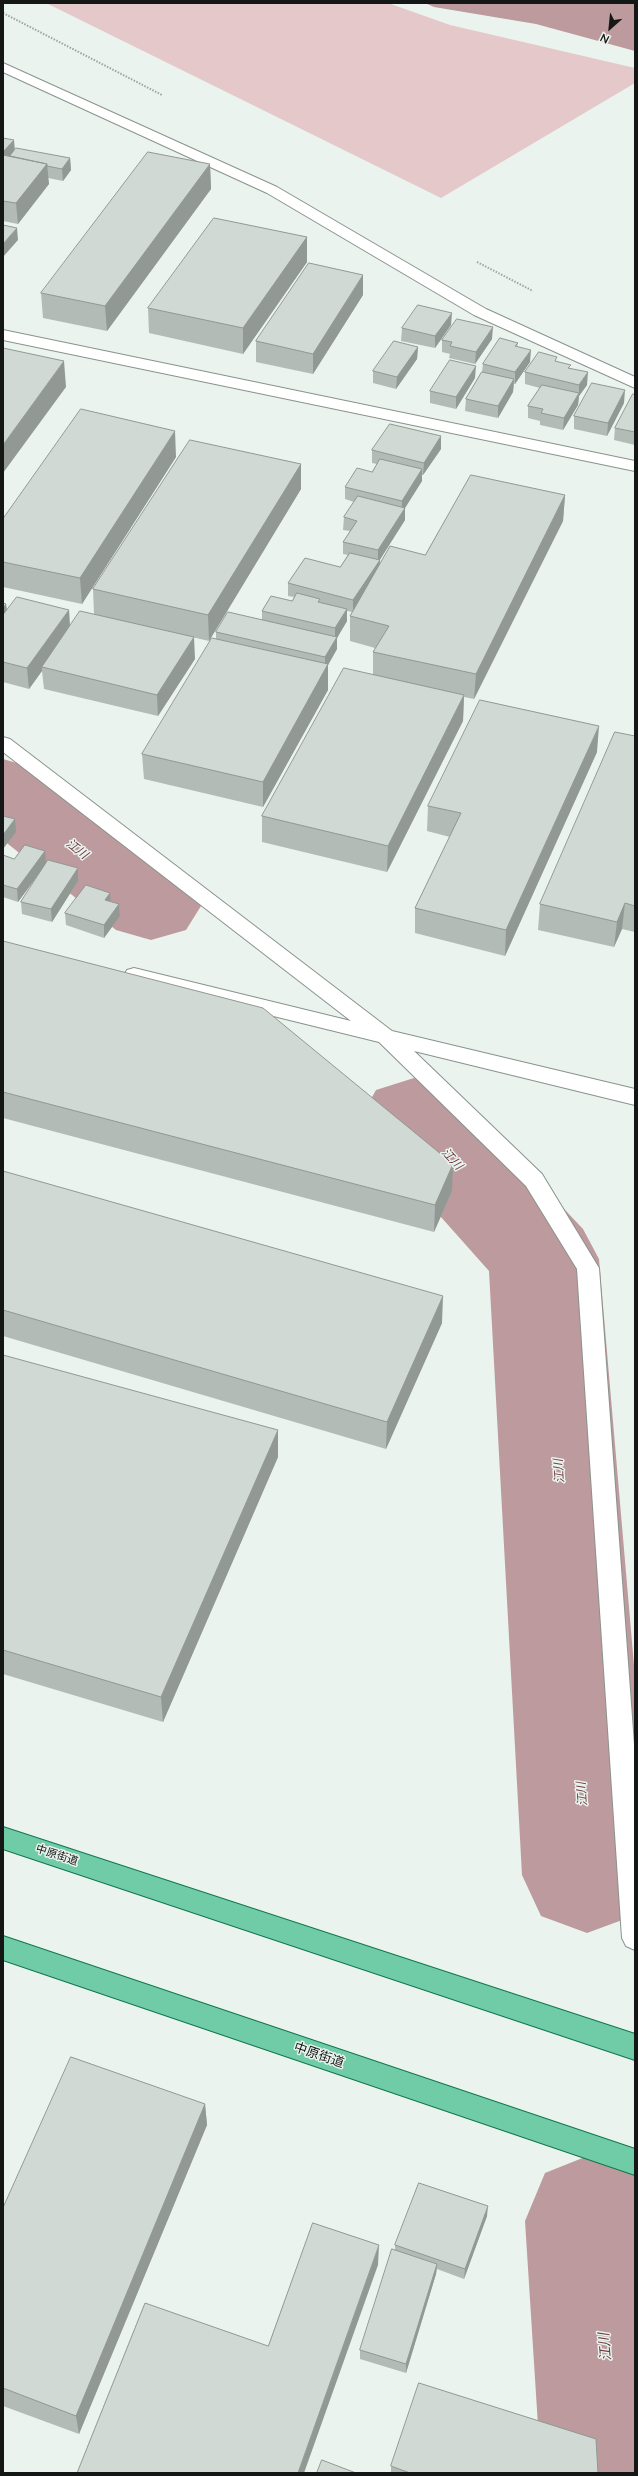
<!DOCTYPE html>
<html>
<head>
<meta charset="utf-8">
<style>
  body { margin:0 }
  #map { position:relative; width:638px; height:2476px; overflow:hidden; background:#eaf3ee; font-family:Lato,sans-serif }
  canvas { display:block }
  .frame { position:absolute; inset:0; border:4px solid #141715; pointer-events:none }
  .north { position:absolute; left:590px; top:8px; width:40px; height:40px; -webkit-text-stroke:3px #eaf3ee; paint-order:stroke; rotate:207deg; font-size:11px; font-weight:700; line-height:16px; text-align:center; color:#141715 }
  .north::after { content:''; display:block; margin:auto; width:14px; height:18px; background:#141715; clip-path:polygon(50% 0,100% 100%,50% 72%,0 100%) }
</style>
</head>
<body>
<div id="map">
<canvas width="638" height="2476"></canvas>
<div class="frame"></div>
<div class="north">N</div>
</div>
<script>
const c = document.querySelector('canvas').getContext('2d');
c.lineJoin = 'round';
function fillPath(path, color) { c.fillStyle = color; c.fill(path, 'evenodd'); }
function strokePath(path, color, width, dash) { c.strokeStyle = color; c.lineWidth = width; c.lineCap = dash ? 'butt' : 'round'; c.setLineDash(dash || []); c.stroke(path); }
function label(font, color, halo, rows, align = 'center') {
  c.font = font + ' Lato,"Noto Sans JP",sans-serif'; c.lineWidth = 3; c.setLineDash([]); c.textBaseline = 'middle'; c.strokeStyle = halo; c.fillStyle = color; for (const [text, x, y, turn = 0] of rows) {
    c.save(); c.translate(x, y); c.rotate((+turn || 0) * Math.PI / 180); c.textAlign = isNaN(turn) ? turn : align; if (halo) c.strokeText(text, 0, 0); c.fillText(text, 0, 0); c.restore();
  }
}
fillPath(new Path2D(`
  M 46,3 L 388,3 L 450,25 L 635,68 L 635,83 L 441,198 Z`), '#e5c8ca');
fillPath(new Path2D(`
  M 425,3 L 635,3 L 635,51 L 536,24 L 434,7 Z`), '#bd9a9d');
fillPath(new Path2D(`
  M 3,759 L 37,769 L 186,882 L 201,906 L 186,930 L 151,940 L 116,930 L 3,840 Z
  M 414,1078 L 452,1090 L 583,1229 L 599,1259 L 635,1677 L 635,1911 L 633,1916 L 587,1933 L 541,1916 L 522,1875 L 489,1271 L 376,1144 L 361,1117 L 376,1090 Z
  M 595,2153 L 635,2169 L 635,2473 L 541,2473 L 525,2221 L 545,2173 Z`), '#bd9a9d');
const minor = new Path2D(`
  M 3,63 L 277,187 L 486,309 L 635,377 L 635,388 L 474,315 L 267,193 L 3,72 Z
  M 3,330 L 635,461 L 635,471 L 3,340 Z
  M 3,737 L 10,739 L 392,1031 L 635,1089 L 635,1105 L 414,1051 L 542,1174 L 599,1268 L 635,1758 L 635,1950 L 626,1946 L 622,1938 L 577,1269 L 526,1186 L 379,1042 L 127,980 L 124,975 L 127,970 L 134,968 L 351,1021 L 3,752 Z`);
const major = new Path2D(`
  M 3,1827 L 635,2034 L 635,2060 L 3,1849 Z
  M 3,1936 L 635,2149 L 635,2175 L 3,1960 Z`);
strokePath(minor, '#8a938d', 2);
strokePath(major, '#11774e', 2);
strokePath(new Path2D(`
  M 3,13 L 162,95
  M 477,262 L 533,291`), '#9ea5a1', 2, [1.5, 1.5]);
fillPath(minor, '#fff');
fillPath(major, '#6fcca7');
fillPath(new Path2D(`
  M 3,138 L 15,150 L 70,158 L 71,170 L 63,181 L 48,178 L 49,184 L 18,224 L 3,221 Z
  M 210,164 L 211,189 L 107,331 L 43,318 L 41,293 Z
  M 307,237 L 307,262 L 243,354 L 149,333 L 148,308 Z
  M 363,295 L 313,374 L 256,362 L 256,341 Z
  M 451,325 L 435,348 L 401,341 L 402,328 Z
  M 492,339 L 475,364 L 449,358 L 450,354 L 442,352 L 442,340 Z
  M 518,343 L 517,347 L 530,362 L 515,384 L 514,384 L 513,392 L 498,418 L 465,411 L 466,399 L 482,372 L 483,364 Z
  M 418,347 L 417,359 L 396,389 L 373,383 L 373,371 Z
  M 557,361 L 570,368 L 587,385 L 579,396 L 578,405 L 563,430 L 540,425 L 540,421 L 528,418 L 528,406 L 540,388 L 525,384 L 525,372 Z
  M 475,378 L 456,409 L 430,403 L 430,391 Z
  M 635,395 L 635,445 L 614,440 L 615,428 Z
  M 624,403 L 607,436 L 574,429 L 574,416 Z
  M 441,436 L 441,449 L 423,475 L 422,475 L 422,481 L 405,508 L 405,520 L 379,560 L 380,564 L 425,555 L 565,495 L 563,521 L 474,699 L 464,697 L 463,721 L 387,872 L 262,842 L 262,816 L 373,674 L 373,652 L 375,648 L 350,641 L 350,616 L 352,612 L 347,611 L 347,621 L 337,638 L 337,649 L 328,665 L 328,690 L 263,807 L 144,779 L 142,754 L 216,639 L 216,632 L 262,619 L 262,611 L 292,601 L 294,597 L 288,596 L 288,583 L 340,567 L 348,555 L 343,554 L 343,542 L 350,531 L 343,530 L 344,517 L 354,502 L 345,499 L 345,487 L 372,472 L 377,464 L 372,463 L 372,450 Z
  M 176,457 L 82,604 L 3,587 L 3,519 Z
  M 301,464 L 301,489 L 209,641 L 183,635 L 195,659 L 158,716 L 44,689 L 42,671 L 29,689 L 3,682 L 3,603 L 6,604 L 7,610 L 69,610 L 70,626 L 94,614 L 93,589 Z
  M 635,736 L 635,932 L 622,929 L 614,947 L 538,930 L 540,904 Z
  M 597,752 L 505,956 L 415,933 L 415,908 L 450,837 L 427,831 L 428,806 Z
  M 3,855 L 14,859 L 46,863 L 78,881 L 52,922 L 22,914 L 21,902 L 45,866 L 18,902 L 3,897 Z
  M 110,901 L 119,904 L 120,916 L 104,938 L 66,925 L 65,913 Z
  M 3,941 L 452,1191 L 434,1232 L 3,1118 Z
  M 3,1171 L 442,1323 L 386,1449 L 3,1336 Z
  M 3,1355 L 278,1457 L 163,1722 L 3,1674 Z
  M 205,2104 L 207,2125 L 79,2434 L 3,2406 L 3,2208 Z
  M 487,2216 L 464,2279 L 437,2269 L 436,2274 L 406,2373 L 360,2359 L 360,2350 L 395,2250 L 395,2245 Z
  M 391,2466 L 598,2473 L 391,2473 Z`), '#b3bbb6');
fillPath(new Path2D(`
  M 14,140 L 15,152 L 3,165 L 3,152 Z
  M 70,158 L 71,170 L 63,181 L 62,169 Z
  M 47,164 L 49,184 L 18,224 L 16,203 Z
  M 210,164 L 211,189 L 107,331 L 105,306 Z
  M 17,228 L 18,240 L 3,257 L 3,244 Z
  M 307,237 L 307,262 L 243,354 L 243,328 Z
  M 363,275 L 363,295 L 313,374 L 313,354 Z
  M 452,313 L 451,325 L 435,348 L 435,336 Z
  M 493,327 L 492,339 L 475,364 L 476,352 Z
  M 418,347 L 417,359 L 396,389 L 397,377 Z
  M 531,350 L 530,362 L 515,384 L 515,372 Z
  M 64,361 L 66,387 L 3,473 L 3,445 Z
  M 476,366 L 475,378 L 456,409 L 456,397 Z
  M 588,372 L 587,385 L 579,396 L 578,405 L 563,430 L 564,418 L 579,394 L 579,385 Z
  M 514,379 L 513,392 L 498,418 L 498,406 Z
  M 625,390 L 624,403 L 607,436 L 608,423 Z
  M 175,431 L 176,457 L 82,604 L 80,578 Z
  M 441,436 L 441,449 L 423,475 L 424,463 Z
  M 301,464 L 301,489 L 209,641 L 208,615 Z
  M 422,469 L 422,481 L 405,508 L 405,520 L 378,563 L 378,550 L 402,513 L 402,501 Z
  M 565,495 L 563,521 L 474,699 L 476,674 Z
  M 380,560 L 379,573 L 353,613 L 353,600 Z
  M 6,604 L 7,617 L 3,623 L 3,609 Z
  M 347,609 L 347,621 L 337,638 L 337,649 L 328,665 L 328,690 L 263,807 L 263,782 L 325,669 L 325,657 L 335,640 L 335,628 Z
  M 69,610 L 70,631 L 42,667 L 42,671 L 29,689 L 27,668 Z
  M 194,637 L 195,659 L 158,716 L 157,695 Z
  M 464,695 L 463,721 L 387,872 L 388,846 Z
  M 599,726 L 597,752 L 505,956 L 506,930 Z
  M 15,819 L 16,832 L 3,849 L 3,835 Z
  M 45,851 L 46,864 L 18,902 L 17,889 Z
  M 78,868 L 78,881 L 52,922 L 51,909 Z
  M 110,893 L 111,905 L 105,900 Z
  M 625,903 L 622,929 L 614,947 L 617,922 Z
  M 119,904 L 120,916 L 104,938 L 104,925 Z
  M 453,1164 L 452,1191 L 434,1232 L 435,1205 Z
  M 443,1296 L 442,1323 L 386,1449 L 387,1422 Z
  M 278,1430 L 278,1457 L 163,1722 L 161,1697 Z
  M 205,2104 L 207,2125 L 79,2434 L 76,2416 Z
  M 488,2206 L 487,2216 L 464,2279 L 465,2269 Z
  M 379,2245 L 378,2265 L 304,2473 L 298,2473 Z
  M 437,2264 L 436,2274 L 406,2373 L 406,2364 Z`), '#929894');
const building = new Path2D(`
  M 3,138 L 14,140 L 3,152 Z
  M 16,148 L 70,158 L 62,169 L 47,166 L 47,164 L 10,156 Z
  M 148,152 L 210,164 L 105,306 L 41,293 Z
  M 3,155 L 47,164 L 16,203 L 3,201 Z
  M 214,218 L 307,237 L 243,328 L 148,308 Z
  M 3,225 L 17,228 L 3,244 Z
  M 309,263 L 363,275 L 313,354 L 256,341 Z
  M 418,305 L 452,313 L 435,336 L 402,328 Z
  M 457,319 L 493,327 L 476,352 L 450,346 L 452,342 L 442,340 Z
  M 500,338 L 518,343 L 515,346 L 531,350 L 515,372 L 483,364 Z
  M 394,341 L 418,347 L 397,377 L 373,371 Z
  M 3,348 L 64,361 L 3,445 Z
  M 539,352 L 557,357 L 555,361 L 571,365 L 568,368 L 588,372 L 579,385 L 525,372 Z
  M 450,360 L 476,366 L 456,397 L 430,391 Z
  M 482,372 L 514,379 L 498,406 L 466,399 Z
  M 592,383 L 625,390 L 608,423 L 574,416 Z
  M 542,385 L 579,393 L 564,418 L 541,413 L 543,409 L 528,406 Z
  M 633,394 L 635,395 L 635,432 L 615,428 Z
  M 81,409 L 175,431 L 80,578 L 3,562 L 3,519 Z
  M 390,424 L 441,436 L 424,463 L 372,450 Z
  M 190,440 L 301,464 L 208,615 L 93,589 Z
  M 380,459 L 422,469 L 402,501 L 345,487 L 357,468 L 372,472 Z
  M 471,475 L 565,495 L 476,674 L 373,652 L 389,626 L 350,616 L 390,546 L 425,555 Z
  M 358,496 L 405,508 L 378,550 L 343,542 L 357,521 L 344,517 Z
  M 350,553 L 380,560 L 353,600 L 288,583 L 305,558 L 340,567 Z
  M 297,593 L 320,599 L 318,602 L 347,609 L 335,628 L 262,611 L 271,596 L 292,601 Z
  M 17,597 L 69,610 L 27,668 L 3,662 L 3,615 Z
  M 3,603 L 6,604 L 3,609 Z
  M 80,611 L 194,637 L 157,695 L 42,667 Z
  M 228,612 L 337,637 L 325,657 L 216,632 Z
  M 212,638 L 328,664 L 263,782 L 142,754 Z
  M 344,668 L 464,695 L 388,846 L 262,816 Z
  M 480,700 L 599,726 L 506,930 L 415,908 L 461,813 L 428,806 Z
  M 615,732 L 635,736 L 635,906 L 625,903 L 617,922 L 540,904 Z
  M 3,816 L 15,819 L 3,835 Z
  M 25,845 L 45,851 L 17,889 L 3,885 L 3,855 L 14,859 Z
  M 48,860 L 78,868 L 51,909 L 21,902 Z
  M 86,885 L 110,893 L 105,900 L 119,904 L 104,925 L 65,913 Z
  M 3,941 L 263,1008 L 453,1164 L 435,1205 L 3,1092 Z
  M 3,1171 L 443,1296 L 387,1422 L 3,1310 Z
  M 3,1355 L 278,1430 L 161,1697 L 3,1650 Z
  M 71,2057 L 205,2104 L 76,2416 L 3,2388 L 3,2208 Z
  M 419,2183 L 488,2206 L 465,2269 L 395,2245 Z
  M 313,2223 L 379,2245 L 298,2473 L 77,2473 L 145,2303 L 268,2346 Z
  M 392,2249 L 437,2264 L 406,2364 L 360,2350 Z
  M 419,2383 L 596,2439 L 598,2473 L 410,2473 L 391,2466 Z
  M 322,2460 L 356,2473 L 317,2473 Z`);
fillPath(building, '#d0d9d4');
strokePath(building, '#929894', 1);
label('11px', '#141715', '#eaf3ee', [
  ["中原街道",57,1855,18]
]);
label('italic 12px', '#6d3a41', '#eaf3ee', [
  ["江川",77,849,38],
  ["江川",452,1159,47],
  ["江川",559,1471,-94],
  ["江川",582,1794,-94]
]);
label('13px', '#141715', '#eaf3ee', [
  ["中原街道",319,2055,19]
]);
label('italic 14px', '#6d3a41', '#eaf3ee', [
  ["江川",605,2347,-95]
]);
</script>
</body>
</html>
